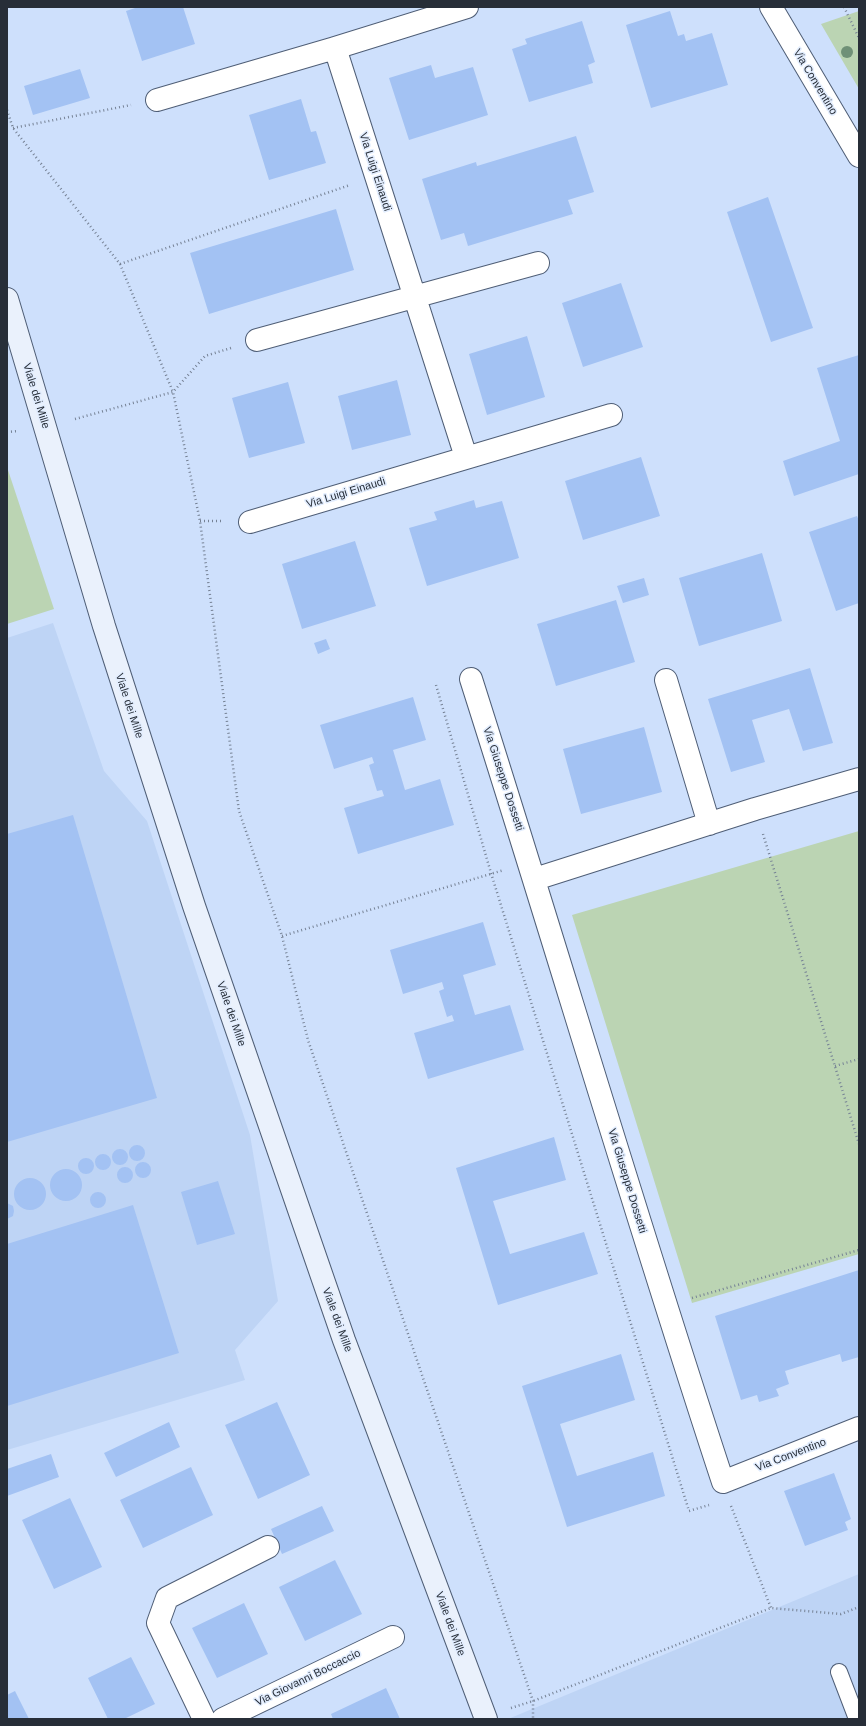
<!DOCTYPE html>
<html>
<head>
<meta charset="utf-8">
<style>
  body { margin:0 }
  #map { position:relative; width:866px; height:1726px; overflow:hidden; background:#cee0fc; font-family:Helvetica,sans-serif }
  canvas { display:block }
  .frame { position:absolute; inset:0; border:8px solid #272e38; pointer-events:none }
</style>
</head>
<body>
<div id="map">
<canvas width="866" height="1726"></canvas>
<div class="frame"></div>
</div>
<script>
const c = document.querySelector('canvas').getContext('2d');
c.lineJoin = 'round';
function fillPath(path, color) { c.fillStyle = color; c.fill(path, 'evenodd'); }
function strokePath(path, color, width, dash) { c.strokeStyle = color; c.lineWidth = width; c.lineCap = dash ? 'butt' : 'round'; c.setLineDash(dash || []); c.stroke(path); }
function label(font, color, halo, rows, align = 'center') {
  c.font = font + ' Helvetica,sans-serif'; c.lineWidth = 3; c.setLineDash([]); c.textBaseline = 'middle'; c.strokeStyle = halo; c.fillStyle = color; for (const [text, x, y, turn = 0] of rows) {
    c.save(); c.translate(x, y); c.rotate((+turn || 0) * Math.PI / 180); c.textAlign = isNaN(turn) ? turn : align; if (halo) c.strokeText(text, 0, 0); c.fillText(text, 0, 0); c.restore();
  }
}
fillPath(new Path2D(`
  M 53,623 L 104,771 L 147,821 L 250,1135 L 278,1301 L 235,1350 L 245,1380 L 7,1450 L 7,638 Z
  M 859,1574 L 859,1719 L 508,1719 Z`), '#bed4f5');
fillPath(new Path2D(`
  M 859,11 L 859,89 L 821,24 Z
  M 7,467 L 54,609 L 7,624 Z
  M 859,831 L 859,1254 L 692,1303 L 572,915 Z`), '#bbd4b3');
fillPath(new Path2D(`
  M 138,7 L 183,7 L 195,44 L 142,61 L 126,11 Z
  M 670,11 L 678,36 L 684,34 L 686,41 L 712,33 L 728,85 L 651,108 L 626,25 Z
  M 582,21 L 595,62 L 588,65 L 593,83 L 529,102 L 512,49 L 527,44 L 525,39 Z
  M 431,65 L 435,78 L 473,67 L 488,115 L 409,140 L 389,78 Z
  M 80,69 L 90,98 L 33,115 L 24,86 Z
  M 301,99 L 311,132 L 316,131 L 326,163 L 269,180 L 249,115 Z
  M 576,136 L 594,192 L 568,200 L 573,214 L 468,246 L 464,233 L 441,240 L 422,179 L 476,162 L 477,166 Z
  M 768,197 L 813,328 L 771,342 L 727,212 Z
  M 336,209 L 354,270 L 209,314 L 190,253 Z
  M 621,283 L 643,347 L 583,367 L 562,303 Z
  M 527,336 L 545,397 L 487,415 L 469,354 Z
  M 859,355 L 859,474 L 794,496 L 783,461 L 840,441 L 817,368 Z
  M 397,380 L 411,435 L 352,450 L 338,396 Z
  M 288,382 L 305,443 L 249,458 L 232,398 Z
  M 641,457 L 660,516 L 583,540 L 565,481 Z
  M 474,500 L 476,508 L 502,501 L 519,558 L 427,586 L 409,528 L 437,520 L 434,512 Z
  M 857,516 L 859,521 L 859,603 L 836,611 L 809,532 Z
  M 355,541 L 376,606 L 302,629 L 282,564 Z
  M 762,553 L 782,621 L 699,646 L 679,578 Z
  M 644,578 L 649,595 L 623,603 L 617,586 Z
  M 616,600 L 635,662 L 556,686 L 537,624 Z
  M 326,639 L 330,649 L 318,654 L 314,643 Z
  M 810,668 L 833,743 L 803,751 L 789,709 L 752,720 L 765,762 L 731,772 L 708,699 Z
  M 413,697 L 426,740 L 393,750 L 405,790 L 440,779 L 454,825 L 358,854 L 344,808 L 384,796 L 382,790 L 377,791 L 369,765 L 374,763 L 372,757 L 334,769 L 320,725 Z
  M 644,727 L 662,792 L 581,814 L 563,749 Z
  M 73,815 L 157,1098 L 7,1142 L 7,834 Z
  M 483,922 L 496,965 L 463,975 L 475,1015 L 510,1005 L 524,1050 L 428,1079 L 414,1033 L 454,1021 L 452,1015 L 447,1017 L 439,991 L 444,989 L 442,982 L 403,994 L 390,950 Z
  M 554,1137 L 566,1180 L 493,1201 L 510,1254 L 584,1232 L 598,1274 L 498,1305 L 456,1168 Z
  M129 1153a8 8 0 1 1 16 0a8 8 0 1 1-16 0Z
  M112 1157a8 8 0 1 1 16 0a8 8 0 1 1-16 0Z
  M95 1162a8 8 0 1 1 16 0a8 8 0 1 1-16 0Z
  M78 1166a8 8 0 1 1 16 0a8 8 0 1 1-16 0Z
  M135 1170a8 8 0 1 1 16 0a8 8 0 1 1-16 0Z
  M117 1175a8 8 0 1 1 16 0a8 8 0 1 1-16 0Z
  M50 1185a16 16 0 1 1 32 0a16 16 0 1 1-32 0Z
  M14 1194a16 16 0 1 1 32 0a16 16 0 1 1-32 0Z
  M 218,1181 L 235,1234 L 197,1245 L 181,1192 Z
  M90 1200a8 8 0 1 1 16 0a8 8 0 1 1-16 0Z
  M 7,1203 L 13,1206 L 14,1211 L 13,1216 L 7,1219 Z
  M 133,1205 L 179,1353 L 7,1406 L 7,1244 Z
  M 859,1270 L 859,1357 L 842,1362 L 840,1354 L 785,1371 L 789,1384 L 776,1389 L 779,1396 L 759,1402 L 757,1395 L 741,1400 L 715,1316 Z
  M 621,1354 L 635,1400 L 560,1424 L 577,1476 L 653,1452 L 665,1496 L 567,1527 L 522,1386 Z
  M 277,1402 L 310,1475 L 258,1499 L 225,1425 Z
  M 169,1422 L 180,1447 L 116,1477 L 104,1453 Z
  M 51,1454 L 59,1477 L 7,1496 L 7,1469 Z
  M 191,1467 L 213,1515 L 143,1548 L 120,1500 Z
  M 834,1473 L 851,1519 L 845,1522 L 848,1530 L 805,1546 L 784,1491 Z
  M 70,1498 L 102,1567 L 54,1589 L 22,1520 Z
  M 322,1506 L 334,1531 L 282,1554 L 271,1529 Z
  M 335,1560 L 362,1614 L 305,1641 L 279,1587 Z
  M 244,1603 L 268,1654 L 217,1678 L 192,1628 Z
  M 131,1657 L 155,1704 L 124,1719 L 108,1719 L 88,1678 Z
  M 386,1688 L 400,1719 L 333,1719 L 331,1714 Z
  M 15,1691 L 29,1719 L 7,1719 L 7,1695 Z`), '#a3c2f3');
const service = new Path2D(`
  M 839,1672 L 857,1719`);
const minor = new Path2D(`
  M 771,7 L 859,156
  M 157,100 L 335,48
  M 257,340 L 538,263
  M 466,457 L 335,48 L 467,7
  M 250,522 L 611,415
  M 471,679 C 556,946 635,1215 723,1482 L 859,1428
  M 666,680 L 709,824
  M 535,879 L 755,809 L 859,779
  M 204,1719 L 158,1623 L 167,1598 L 268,1547
  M 223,1719 L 393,1637`);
const secondary = new Path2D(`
  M 7,299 L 104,626 L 194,906 L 344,1340 L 486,1719`);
strokePath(service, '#4f5e76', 18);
strokePath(minor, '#4f5e76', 24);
strokePath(secondary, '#4f5e76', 24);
strokePath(new Path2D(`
  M 844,7 L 859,38
  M 7,110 L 13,128 L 120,264 L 173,392 L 200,521 L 239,811 L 282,936 L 308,1040 L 533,1701 L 533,1719
  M 13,128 L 131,105
  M 120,264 L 350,185
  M 75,419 L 173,392 L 205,356 L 231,348
  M 7,432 L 18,431
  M 200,521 L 223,521
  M 436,685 L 491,873 L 689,1511 L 709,1505
  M 763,834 L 859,1144
  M 282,936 L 504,870
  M 835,1066 L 859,1059
  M 692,1298 L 859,1250
  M 731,1506 L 771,1608
  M 511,1708 L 533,1701 L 771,1608 L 841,1614 L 859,1607`), '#768295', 2.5, [1, 3]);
strokePath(service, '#fff', 16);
strokePath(minor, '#fff', 22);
strokePath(secondary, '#eaf1fc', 22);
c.fillStyle = '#6f9077';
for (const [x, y] of [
  [847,52]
]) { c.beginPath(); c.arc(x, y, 6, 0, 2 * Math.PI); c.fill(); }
label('11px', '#272e38', '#e2edfe', [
  ["Via Conventino",815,82,59],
  ["Via Luigi Einaudi",375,172,72],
  ["Viale dei Mille",36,396,73],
  ["Via Luigi Einaudi",346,493,-17],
  ["Viale dei Mille",129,706,72],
  ["Via Giuseppe Dossetti",503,779,72],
  ["Viale dei Mille",231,1014,71],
  ["Via Giuseppe Dossetti",627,1181,73],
  ["Viale dei Mille",337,1320,70],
  ["Via Conventino",791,1455,-21],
  ["Viale dei Mille",450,1624,70],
  ["Via Giovanni Boccaccio",308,1678,-26]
]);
</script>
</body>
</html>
